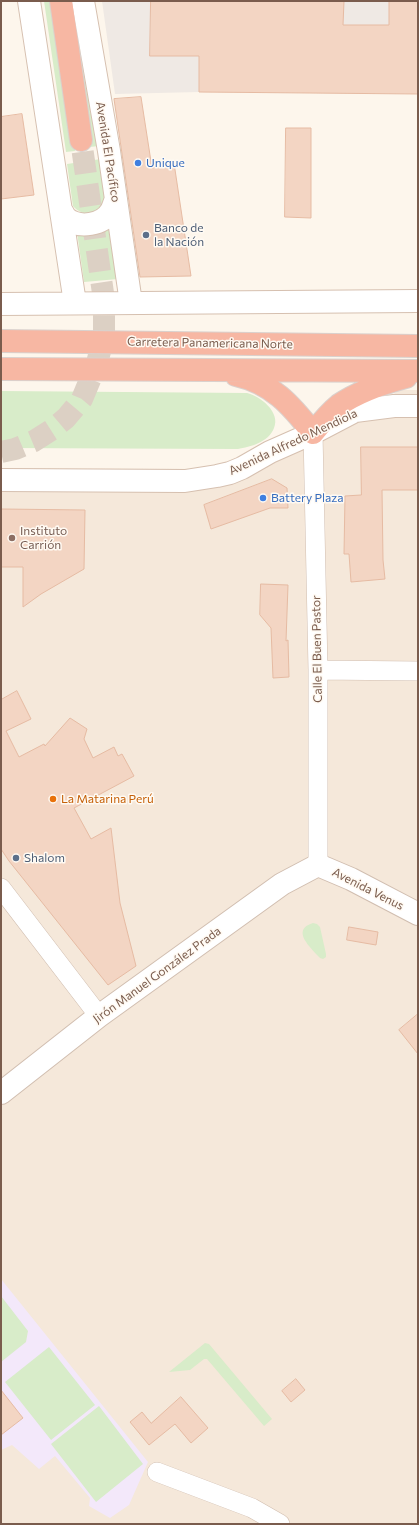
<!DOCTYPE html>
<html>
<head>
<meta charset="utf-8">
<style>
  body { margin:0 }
  #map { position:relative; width:419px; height:1525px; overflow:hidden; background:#fdf6ec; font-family:Commissioner,sans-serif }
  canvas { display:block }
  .frame { position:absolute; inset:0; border:2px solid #7a5c4d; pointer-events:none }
</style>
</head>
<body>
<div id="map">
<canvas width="419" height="1525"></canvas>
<div class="frame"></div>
</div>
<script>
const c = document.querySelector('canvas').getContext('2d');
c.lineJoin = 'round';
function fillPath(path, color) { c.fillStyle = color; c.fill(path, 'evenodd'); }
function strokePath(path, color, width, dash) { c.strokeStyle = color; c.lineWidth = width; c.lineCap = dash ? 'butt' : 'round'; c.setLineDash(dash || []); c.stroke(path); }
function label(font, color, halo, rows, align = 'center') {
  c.font = font + ' Commissioner,sans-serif'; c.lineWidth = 3; c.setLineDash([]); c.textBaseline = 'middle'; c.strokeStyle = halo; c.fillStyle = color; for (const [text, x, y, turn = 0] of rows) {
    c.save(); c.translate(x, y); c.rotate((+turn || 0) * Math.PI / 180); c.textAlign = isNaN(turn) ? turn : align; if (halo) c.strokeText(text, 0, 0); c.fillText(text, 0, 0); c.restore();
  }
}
fillPath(new Path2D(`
  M 400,390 L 418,390 L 418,1524 L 1,1524 L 1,468 L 208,469 L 320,439 Z`), '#f5e8da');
fillPath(new Path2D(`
  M 102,1 L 418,1 L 418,94 L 199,92 L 115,94 Z`), '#efe9e4');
fillPath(new Path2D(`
  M 1,1279 L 148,1462 L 129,1505 L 110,1518 L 89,1506 L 90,1498 L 55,1456 L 39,1469 L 12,1445 L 1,1450 Z`), '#f3e8fa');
fillPath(new Path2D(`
  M 44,1 L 55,1 L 75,151 L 66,152 Z
  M 74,22 L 77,22 L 99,146 L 90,147 L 72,25 Z
  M 101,159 L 107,198 C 105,202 103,207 100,209 C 91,217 80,214 73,206 L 67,164 Z
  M 110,225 L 118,279 L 84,282 L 77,232 C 93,236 97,235 110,225 Z
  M 1,391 L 247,393 C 260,396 281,412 274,428 C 269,442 250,447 238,449 L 1,448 Z
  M 313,923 L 317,924 L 320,927 L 326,954 L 326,957 L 323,959 L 320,958 C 311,948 290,930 313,923 Z
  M 1,1296 L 28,1331 L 26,1342 L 1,1362 Z
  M 205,1343 L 209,1344 L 272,1419 L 264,1426 L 207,1359 L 204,1359 L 190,1370 L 169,1372 Z
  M 49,1347 L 95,1405 L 51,1440 L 5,1382 Z
  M 99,1406 L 143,1464 L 96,1502 L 51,1444 Z`), '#d8ecc9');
const building = new Path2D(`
  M 151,1 L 344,1 L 343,25 L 389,25 L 389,1 L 418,1 L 418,94 L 199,92 L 199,56 L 150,56 Z
  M 141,97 L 152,168 L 174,163 L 191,276 L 140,277 L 114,99 Z
  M 22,114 L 34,195 L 1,199 L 1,117 Z
  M 286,128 L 311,128 L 311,218 L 285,217 Z
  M 361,447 L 418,447 L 418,490 L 382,490 L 383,560 L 385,579 L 351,582 L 349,554 L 344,554 L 345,496 L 361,495 Z
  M 272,479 L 287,488 L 288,508 L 270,508 L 211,529 L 204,505 Z
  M 1,509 L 85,510 L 84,569 L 41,594 L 23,607 L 23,567 L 1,567 Z
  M 261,584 L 288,585 L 286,641 L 288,640 L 289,677 L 273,678 L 271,628 L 260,615 Z
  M 17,691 L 31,719 L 6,731 L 19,757 L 44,744 L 45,746 L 70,718 L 87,729 L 84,739 L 93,758 L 114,747 L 118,756 L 122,754 L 134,776 L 74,808 L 91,839 L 111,828 L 120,903 L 136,966 L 108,985 L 9,861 L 1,849 L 1,700 Z
  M 349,927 L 378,932 L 376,945 L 347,940 Z
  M 418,1014 L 418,1054 L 399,1030 Z
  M 296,1379 L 305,1390 L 291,1402 L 282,1391 Z
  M 1,1390 L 23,1418 L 1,1435 Z
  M 181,1397 L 208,1428 L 191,1443 L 175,1424 L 149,1445 L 130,1422 L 142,1412 L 151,1423 Z`);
fillPath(building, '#f3d5c3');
strokePath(building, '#e6bba3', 1);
strokePath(new Path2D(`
  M 1,452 L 15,449 L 34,441 L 53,429 L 66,418 L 82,399 L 97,363 L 104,336 L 104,300 L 81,140`), '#dcd0c4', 22, [22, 11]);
const minor = new Path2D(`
  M 313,433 L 318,670 L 318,865
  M 318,670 L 418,671
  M 1,888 L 99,1016
  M 157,1472 L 252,1508 L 280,1524`);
const tertiary = new Path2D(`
  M 1,1093 L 99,1016 L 282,884 L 318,865 L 351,879 L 418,914`);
const secondary = new Path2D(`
  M 29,1 L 75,303
  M 83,1 L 109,151 L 131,303
  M 61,210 C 63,212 64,216 66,218 C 79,229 103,225 111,211 C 113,208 114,203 116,199
  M 1,304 L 418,301
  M 1,480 L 185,481 L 217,476 L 230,473 L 242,468 L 270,452 L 313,433 L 355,411 L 394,406 L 418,406`);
const motorway = new Path2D(`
  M 61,1 L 81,140
  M 1,341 L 418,346
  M 1,369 L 418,371
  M 236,375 C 272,383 291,405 313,433 C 321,423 329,413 339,405 C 358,392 384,383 406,377`);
strokePath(minor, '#d1beb0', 20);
strokePath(tertiary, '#d1beb0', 24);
strokePath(secondary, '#d6c0b0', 24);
strokePath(motorway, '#dad1cd', 24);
strokePath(minor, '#fff', 19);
strokePath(tertiary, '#fff', 22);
strokePath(secondary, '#fff', 22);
strokePath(motorway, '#f7b7a3', 22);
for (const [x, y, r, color] of [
  [138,163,4,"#3f7fe0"],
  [146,235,4,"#5c6f8a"],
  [263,498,4,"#3f7fe0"],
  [12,538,4,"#8d6e63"],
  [53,799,4,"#e8710a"],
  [16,858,4,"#5c6f8a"]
]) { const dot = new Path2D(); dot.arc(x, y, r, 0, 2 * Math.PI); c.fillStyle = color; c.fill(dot); strokePath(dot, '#fffaf3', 1.5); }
label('12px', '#7a5c4d', '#fffaf3', [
  ["Avenida El Pacífico",108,152,81],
  ["Carretera Panamericana Norte",210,343,1],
  ["Avenida Alfredo Mendiola",293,442,-25],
  ["Calle El Buen Pastor",317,649,-91],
  ["Avenida Venus",368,889,27],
  ["Jirón Manuel González Prada",157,975,-36]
]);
label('12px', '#366cbe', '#fffaf3', [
  ["Unique",146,163],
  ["Battery Plaza",271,498]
], 'left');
label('12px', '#4e5e75', '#fffaf3', [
  ["Banco de",154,228],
  ["la Nación",154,242],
  ["Shalom",24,858]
], 'left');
label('12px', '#785e54', '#fffaf3', [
  ["Instituto",20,531],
  ["Carrión",20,545]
], 'left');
label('12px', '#c56008', '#fffaf3', [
  ["La Matarina Perú",61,799]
], 'left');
</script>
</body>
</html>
